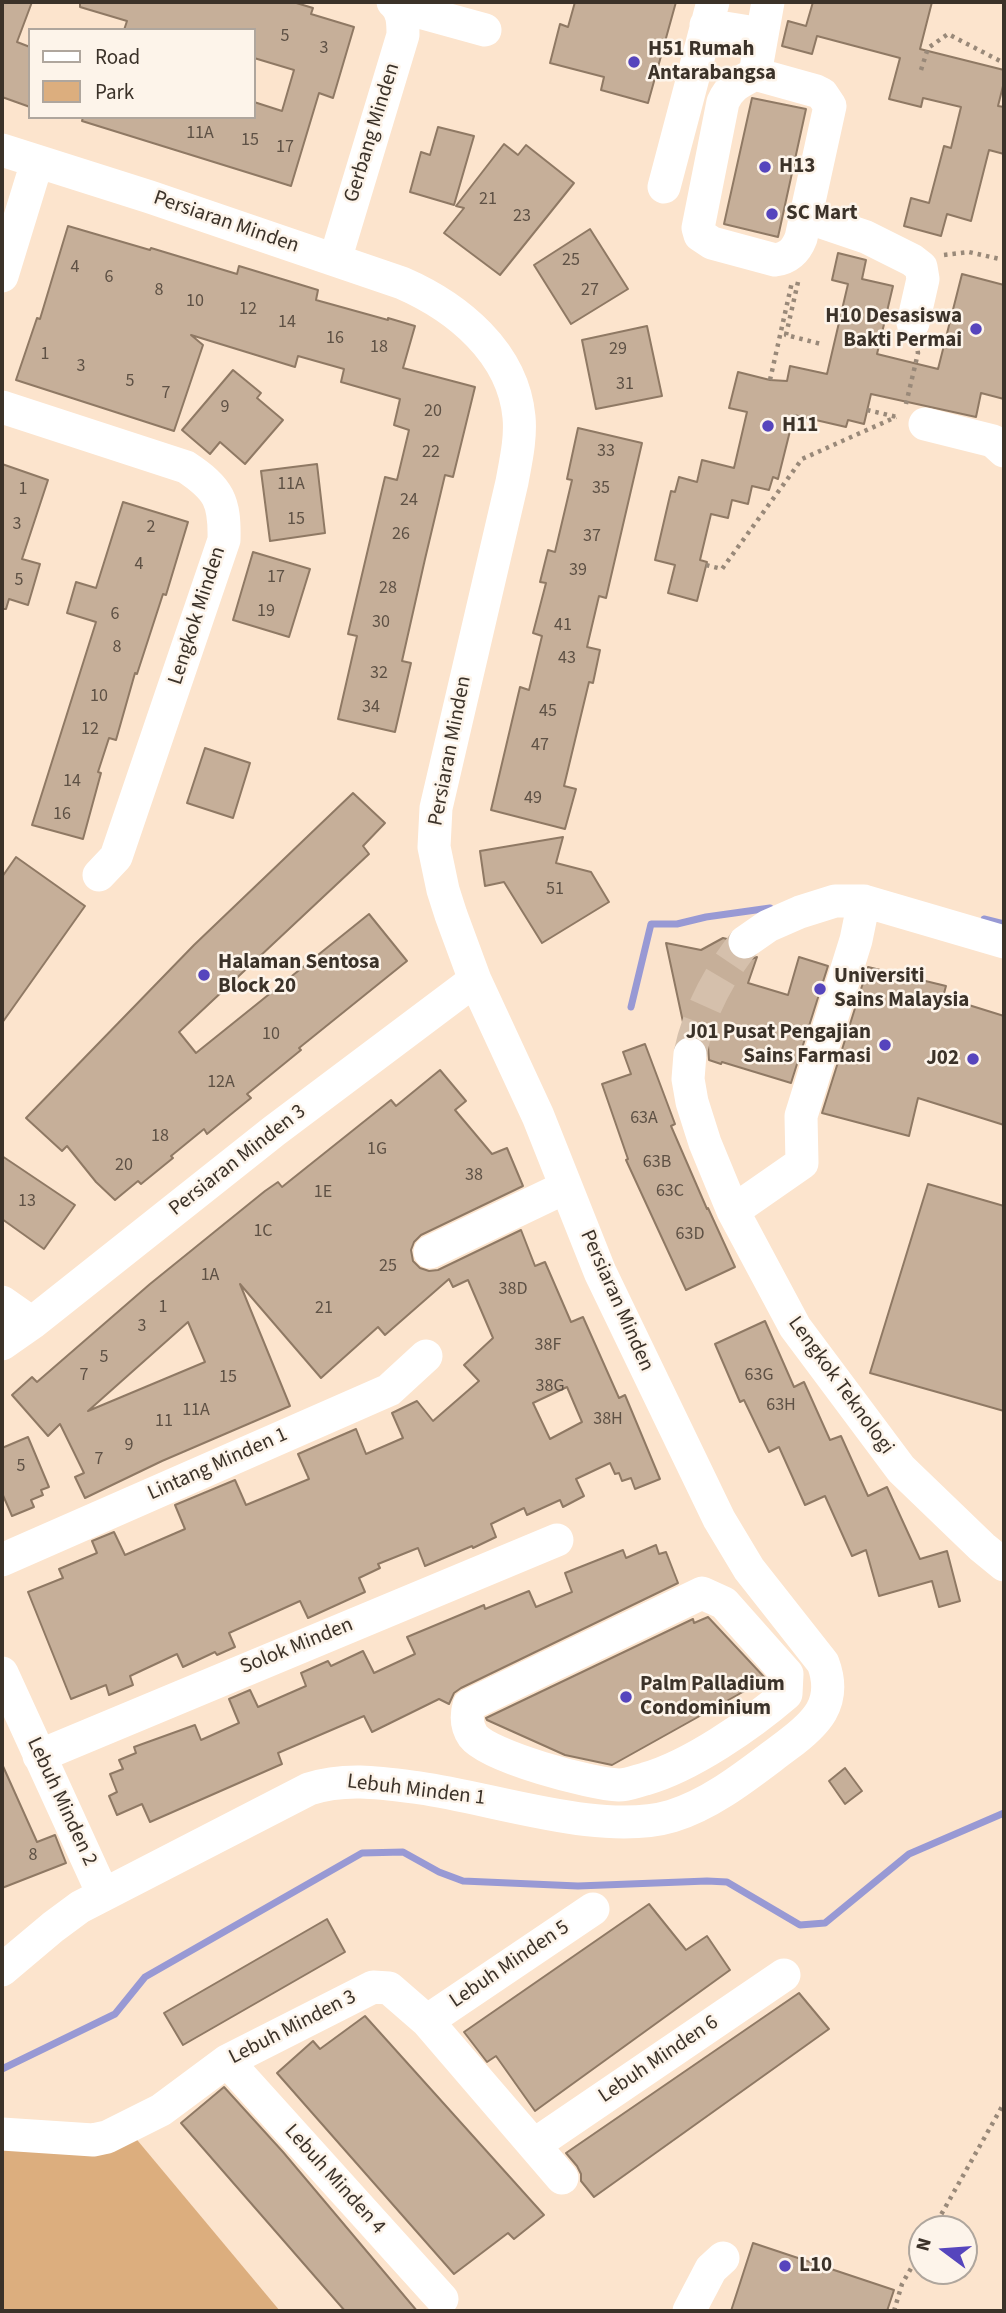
<!DOCTYPE html>
<html>
<head>
<meta charset="utf-8">
<style>
  body { margin:0 }
  #map { position:relative; width:1006px; height:2313px; overflow:hidden; background:#fce4cd; font-family:"Source Sans 3",sans-serif }
  canvas { display:block }
  .frame { position:absolute; inset:0; border:4px solid #3b3229; pointer-events:none }
  .legend { position:absolute; left:28px; top:28px; width:228px; height:91px; box-sizing:border-box; background:#fdf4ea; border:2px solid #afa69d; margin:0; padding:9px 12px; list-style:none; font-size:21px; color:#3b3229 }
  .legend li { display:flex; align-items:center; gap:14px; height:35px }
  .legend b { width:35px; border:2px solid #afa69d }
  .north { position:absolute; left:908px; top:2215px; width:70px; height:70px; box-sizing:border-box; background:#fdf4ea; border:2px solid #afa69d; border-radius:50%; rotate:286deg; font-size:19px; font-weight:700; line-height:28px; text-align:center; color:#3b3229 }
  .north::after { content:''; display:block; margin:auto; width:24px; height:32px; background:#5645bd; clip-path:polygon(50% 0,100% 100%,50% 72%,0 100%) }
</style>
</head>
<body>
<div id="map">
<canvas width="1006" height="2313"></canvas>
<div class="frame"></div>
<ul class="legend">
<li><b style="height:9px;background:#fff"></b>Road</li>
<li><b style="height:19px;background:#dcae7e"></b>Park</li>
</ul>
<div class="north">N</div>
</div>
<script>
const c = document.querySelector('canvas').getContext('2d');
c.lineJoin = 'round';
function fillPath(path, color) { c.fillStyle = color; c.fill(path, 'evenodd'); }
function strokePath(path, color, width, dash) { c.strokeStyle = color; c.lineWidth = width; c.lineCap = dash ? 'butt' : 'round'; c.setLineDash(dash || []); c.stroke(path); }
function label(font, color, halo, rows, align = 'center') {
  c.font = font + ' "Source Sans 3",sans-serif'; c.lineWidth = 5; c.setLineDash([]); c.textBaseline = 'middle'; c.strokeStyle = halo; c.fillStyle = color; for (const [text, x, y, turn = 0] of rows) {
    c.save(); c.translate(x, y); c.rotate((+turn || 0) * Math.PI / 180); c.textAlign = isNaN(turn) ? turn : align; if (halo) c.strokeText(text, 0, 0); c.fillText(text, 0, 0); c.restore();
  }
}
fillPath(new Path2D(`
  M 133,2135 L 280,2311 L 2,2311 L 2,2145 Z`), '#dcae7e');
strokePath(new Path2D(`
  M 984,919 L 1004,924
  M 631,1007 L 651,924 L 677,924 L 706,917 L 770,908
  M 2,2069 L 115,2014 L 145,1977 L 362,1853 L 403,1852 L 439,1872 L 463,1881 L 578,1886 L 707,1881 L 727,1882 L 800,1925 L 825,1923 L 909,1854 L 1004,1813`), '#9899d4', 7);
const building = new Path2D(`
  M 2,2 L 32,2 L 17,42 L 30,47 L 30,107 L 2,97 Z
  M 80,2 L 293,2 L 313,8 L 311,14 L 354,27 L 333,98 L 319,93 L 291,186 L 82,121 L 83,117 L 254,117 L 254,102 L 282,111 L 294,70 L 254,58 L 254,30 L 124,30 L 127,21 L 80,7 Z
  M 575,2 L 676,2 L 648,103 L 601,90 L 604,77 L 550,63 L 560,24 L 568,27 Z
  M 813,2 L 932,2 L 920,49 L 1004,70 L 1004,82 L 998,106 L 1004,107 L 1004,154 L 989,150 L 971,221 L 947,214 L 941,236 L 904,226 L 911,198 L 929,203 L 944,146 L 951,148 L 961,107 L 923,98 L 921,107 L 889,99 L 900,58 L 817,36 L 812,54 L 782,46 L 788,21 L 806,26 Z
  M 752,98 L 806,109 L 778,237 L 724,224 Z
  M 438,127 L 474,136 L 454,205 L 410,192 L 421,152 L 430,155 Z
  M 504,144 L 518,155 L 526,145 L 574,183 L 500,275 L 444,233 L 464,208 L 456,206 Z
  M 68,226 L 150,250 L 151,248 L 237,274 L 239,266 L 318,290 L 316,300 L 388,320 L 388,318 L 415,326 L 403,368 L 475,387 L 453,477 L 445,475 L 425,559 L 402,661 L 411,663 L 395,732 L 338,719 L 357,636 L 348,634 L 385,477 L 397,480 L 409,430 L 394,425 L 400,399 L 341,382 L 344,369 L 298,356 L 295,367 L 191,335 L 203,345 L 174,431 L 16,380 L 37,318 L 40,319 Z
  M 590,229 L 628,289 L 571,324 L 534,265 Z
  M 838,253 L 866,260 L 862,279 L 893,286 L 877,354 L 938,369 L 962,274 L 1004,285 L 1004,399 L 981,393 L 976,417 L 871,394 L 864,424 L 848,420 L 846,427 L 794,415 L 778,479 L 773,477 L 769,490 L 752,486 L 748,504 L 732,500 L 728,518 L 711,514 L 700,560 L 707,562 L 697,601 L 668,593 L 675,565 L 655,560 L 671,491 L 675,492 L 679,477 L 697,482 L 702,460 L 734,468 L 747,412 L 729,408 L 738,372 L 770,380 L 787,381 L 790,366 L 827,374 L 848,284 L 832,280 Z
  M 647,326 L 662,396 L 596,409 L 582,340 Z
  M 233,370 L 261,393 L 257,398 L 283,420 L 245,464 L 220,442 L 210,454 L 182,430 Z
  M 578,428 L 642,443 L 606,598 L 599,596 L 587,647 L 600,650 L 593,683 L 589,682 L 564,786 L 576,789 L 565,829 L 491,810 L 520,687 L 529,690 L 542,636 L 533,633 L 546,583 L 540,582 L 548,550 L 555,552 L 572,480 L 567,479 Z
  M 2,464 L 48,480 L 22,559 L 40,564 L 28,605 L 9,599 L 6,609 L 2,609 Z
  M 317,464 L 325,533 L 270,541 L 261,471 Z
  M 123,502 L 188,522 L 166,595 L 163,594 L 137,674 L 135,673 L 116,740 L 109,738 L 98,772 L 101,773 L 83,839 L 32,825 L 96,622 L 67,613 L 76,582 L 96,588 Z
  M 253,552 L 310,569 L 289,637 L 233,620 Z
  M 205,748 L 250,763 L 233,818 L 187,803 Z
  M 353,793 L 385,823 L 363,846 L 369,854 L 179,1032 L 196,1053 L 369,914 L 407,961 L 299,1048 L 301,1050 L 247,1094 L 251,1098 L 230,1115 L 207,1134 L 204,1129 L 171,1156 L 173,1158 L 141,1184 L 138,1181 L 115,1200 L 96,1182 L 67,1146 L 62,1151 L 26,1118 L 194,945 Z
  M 563,837 L 556,863 L 591,872 L 609,902 L 542,943 L 504,882 L 485,886 L 480,851 Z
  M 16,857 L 85,906 L 2,1023 L 2,877 Z
  M 723,938 L 727,939 L 729,952 L 736,959 L 746,961 L 757,957 L 748,983 L 788,995 L 799,957 L 828,966 L 791,1083 L 722,1062 L 721,1064 L 709,1060 L 708,1046 L 701,1039 L 692,1035 L 686,1036 L 666,943 L 701,950 Z
  M 868,967 L 946,986 L 943,997 L 1004,1016 L 1004,1125 L 918,1098 L 909,1136 L 822,1113 Z
  M 645,1044 L 675,1124 L 671,1126 L 707,1209 L 708,1208 L 735,1267 L 686,1290 L 626,1160 L 628,1159 L 602,1084 L 631,1074 L 623,1052 Z
  M 440,1070 L 466,1101 L 455,1110 L 492,1154 L 507,1148 L 523,1186 L 421,1235 L 414,1242 L 411,1250 L 413,1261 L 420,1268 L 429,1271 L 438,1270 L 521,1230 L 535,1266 L 545,1262 L 571,1322 L 583,1317 L 619,1398 L 625,1395 L 660,1479 L 635,1489 L 631,1478 L 622,1481 L 619,1473 L 615,1474 L 610,1463 L 576,1479 L 584,1496 L 563,1507 L 560,1500 L 527,1515 L 524,1508 L 491,1524 L 496,1537 L 473,1548 L 472,1546 L 425,1566 L 418,1548 L 378,1564 L 380,1568 L 359,1578 L 365,1592 L 308,1618 L 300,1601 L 229,1633 L 235,1647 L 217,1655 L 215,1652 L 183,1667 L 177,1654 L 130,1676 L 133,1685 L 109,1695 L 106,1685 L 71,1699 L 28,1592 L 63,1578 L 59,1569 L 97,1553 L 92,1541 L 114,1532 L 125,1555 L 185,1529 L 175,1505 L 235,1480 L 246,1505 L 309,1479 L 298,1454 L 356,1429 L 366,1454 L 403,1438 L 392,1413 L 417,1401 L 433,1421 L 479,1381 L 464,1365 L 493,1338 L 468,1280 L 453,1287 L 449,1279 L 385,1335 L 378,1327 L 321,1378 L 240,1284 L 290,1406 L 162,1461 L 85,1498 L 75,1477 L 84,1473 L 60,1424 L 48,1436 L 12,1395 L 32,1377 L 37,1382 L 150,1284 L 265,1191 L 278,1182 L 282,1187 L 391,1100 L 396,1106 ZM 188,1322 L 205,1362 L 88,1411 ZM 567,1387 L 582,1422 L 550,1439 L 533,1403 Z
  M 2,1156 L 75,1205 L 44,1249 L 2,1219 Z
  M 928,1184 L 1004,1206 L 1004,1411 L 870,1373 Z
  M 765,1321 L 794,1387 L 804,1382 L 830,1440 L 841,1436 L 868,1496 L 887,1487 L 920,1559 L 947,1551 L 960,1601 L 939,1607 L 932,1581 L 879,1596 L 866,1550 L 852,1556 L 825,1496 L 805,1505 L 779,1447 L 769,1452 L 744,1400 L 740,1402 L 715,1344 Z
  M 28,1437 L 49,1487 L 41,1490 L 43,1495 L 31,1500 L 34,1507 L 12,1516 L 2,1493 L 2,1448 Z
  M 656,1545 L 659,1554 L 666,1552 L 678,1583 L 461,1688 L 454,1693 L 449,1704 L 439,1699 L 372,1732 L 364,1716 L 278,1753 L 282,1764 L 150,1822 L 142,1804 L 117,1815 L 109,1796 L 117,1792 L 110,1774 L 123,1769 L 119,1760 L 136,1753 L 134,1747 L 195,1725 L 201,1740 L 239,1723 L 229,1699 L 250,1690 L 258,1707 L 306,1686 L 301,1673 L 328,1661 L 331,1666 L 363,1651 L 374,1673 L 415,1654 L 407,1637 L 484,1605 L 485,1609 L 529,1591 L 536,1607 L 572,1592 L 565,1573 L 623,1550 L 626,1558 Z
  M 708,1617 L 766,1679 L 612,1765 L 565,1755 L 487,1720 L 486,1718 L 693,1619 L 694,1623 Z
  M 2,1764 L 37,1842 L 55,1835 L 66,1863 L 2,1888 Z
  M 845,1768 L 862,1791 L 845,1804 L 829,1781 Z
  M 649,1904 L 686,1950 L 707,1936 L 730,1970 L 535,2111 L 496,2056 L 487,2062 L 464,2032 Z
  M 327,1919 L 345,1952 L 183,2045 L 164,2013 Z
  M 799,1993 L 829,2029 L 594,2197 L 581,2181 L 581,2174 L 577,2166 L 566,2153 Z
  M 365,2016 L 544,2215 L 514,2239 L 508,2233 L 454,2274 L 277,2073 L 313,2041 L 320,2049 Z
  M 224,2087 L 283,2152 L 417,2311 L 345,2311 L 181,2123 Z
  M 753,2243 L 894,2290 L 887,2311 L 731,2311 Z`);
fillPath(building, '#c6af99');
strokePath(building, '#8f7964', 2);
strokePath(new Path2D(`
  M 690,1054 C 698,1014 719,974 745,942`), '#d5c0ac', 33, [33, 17]);
strokePath(new Path2D(`
  M 921,70 L 928,48 L 948,34 L 1004,63
  M 944,255 L 969,252 L 1004,260
  M 798,282 L 786,335 L 821,344
  M 770,380 L 792,282
  M 906,404 L 918,353 L 917,348
  M 867,410 L 897,417
  M 706,565 L 722,569 L 802,459 L 896,417
  M 933,2229 L 1004,2103
  M 894,2311 L 902,2284 L 922,2249`), '#998979', 4.5, [3.5, 5]);
strokePath(new Path2D(`
  M 398,6 L 485,30
  M 706,25 L 762,34
  M 755,74 L 816,91 L 822,94 L 830,106 L 801,238 C 796,251 789,258 775,260 L 712,243 L 700,235 L 698,228 L 723,102 C 730,86 740,82 755,74 Z
  M 755,74 L 768,2
  M 2,150 L 150,197 L 402,283 C 457,307 513,352 519,417 C 521,438 516,460 512,482 L 436,808 L 434,847 L 443,890 L 451,915 L 475,980 L 538,1116 L 600,1272 L 719,1519 L 749,1569 L 823,1663 C 838,1703 816,1724 786,1746 C 751,1772 714,1803 672,1816 C 602,1837 493,1798 420,1788 C 382,1783 346,1777 309,1789 L 80,1907 L 53,1927 L 2,1970
  M 664,187 L 713,2
  M 807,217 L 866,237 L 912,260 L 921,267 L 923,279 L 913,323
  M 335,260 L 403,35 C 403,23 403,10 393,2
  M 2,276 L 37,162
  M 2,407 L 186,467 C 219,489 225,501 224,540 L 116,857 L 99,875
  M 925,424 L 993,441 L 1004,451
  M 745,942 L 768,926 L 800,912 L 835,901 L 864,901 L 1004,942
  M 690,1054 L 688,1079 L 692,1102 L 705,1143 L 733,1211 L 795,1327 L 901,1469 L 982,1547 L 1004,1565
  M 733,1211 L 802,1163 L 801,1116 L 856,940 L 864,901
  M 430,1252 L 566,1187
  M 2,1302 L 32,1323
  M 2,1344 L 32,1323 L 274,1131 L 475,980
  M 2,1560 L 389,1390 L 426,1356
  M 702,1593 L 724,1603 L 787,1674 L 786,1694 C 750,1725 691,1766 645,1779 C 637,1781 627,1785 619,1785 C 591,1784 489,1757 473,1736 C 466,1726 466,1716 469,1705 Z
  M 2,1673 L 103,1894
  M 39,1756 L 557,1540
  M 427,2021 L 593,1909
  M 227,2061 L 442,2299
  M 2,2134 L 93,2140 L 107,2137 L 161,2110 L 227,2061 L 373,1987 L 389,1988 L 427,2021 L 562,2178
  M 534,2145 L 784,1975
  M 689,2311 L 711,2269 L 723,2258`), '#fff', 33);
for (const [x, y, r, color] of [
  [634,62,7,"#5645bd"],
  [765,167,7,"#5645bd"],
  [772,214,7,"#5645bd"],
  [976,329,7,"#5645bd"],
  [768,426,7,"#5645bd"],
  [204,975,7,"#5645bd"],
  [820,989,7,"#5645bd"],
  [885,1045,7,"#5645bd"],
  [973,1059,7,"#5645bd"],
  [626,1697,7,"#5645bd"],
  [785,2266,7,"#5645bd"]
]) { const dot = new Path2D(); dot.arc(x, y, r, 0, 2 * Math.PI); c.fillStyle = color; c.fill(dot); strokePath(dot, '#fdf4ea', 2.5); }
label('18px', '#5e5145', null, [
  ["5",285,37],
  ["3",324,49],
  ["11A",200,134],
  ["15",250,141],
  ["17",285,148],
  ["21",488,200],
  ["23",522,217],
  ["25",571,261],
  ["4",75,268],
  ["6",109,278],
  ["8",159,291],
  ["27",590,291],
  ["10",195,302],
  ["12",248,310],
  ["14",287,323],
  ["16",335,339],
  ["18",379,348],
  ["29",618,350],
  ["1",45,355],
  ["3",81,367],
  ["5",130,382],
  ["31",625,385],
  ["7",166,394],
  ["9",225,408],
  ["20",433,412],
  ["33",606,452],
  ["22",431,453],
  ["11A",291,485],
  ["35",601,489],
  ["1",23,490],
  ["24",409,501],
  ["15",296,520],
  ["3",17,525],
  ["2",151,528],
  ["26",401,535],
  ["37",592,537],
  ["4",139,565],
  ["39",578,571],
  ["17",276,578],
  ["5",19,581],
  ["28",388,589],
  ["19",266,612],
  ["6",115,615],
  ["30",381,623],
  ["41",563,626],
  ["8",117,648],
  ["43",567,659],
  ["32",379,674],
  ["10",99,697],
  ["34",371,708],
  ["45",548,712],
  ["12",90,730],
  ["47",540,746],
  ["14",72,782],
  ["49",533,799],
  ["16",62,815],
  ["51",555,890],
  ["10",271,1035],
  ["12A",221,1083],
  ["63A",644,1119],
  ["18",160,1137],
  ["1G",377,1150],
  ["63B",657,1163],
  ["20",124,1166],
  ["38",474,1176],
  ["63C",670,1192],
  ["1E",323,1193],
  ["13",27,1202],
  ["1C",263,1232],
  ["63D",690,1235],
  ["25",388,1267],
  ["1A",210,1276],
  ["38D",513,1290],
  ["1",163,1308],
  ["21",324,1309],
  ["3",142,1327],
  ["38F",548,1346],
  ["5",104,1358],
  ["7",84,1376],
  ["63G",759,1376],
  ["15",228,1378],
  ["38G",550,1387],
  ["63H",781,1406],
  ["11A",196,1411],
  ["38H",608,1420],
  ["11",164,1422],
  ["9",129,1446],
  ["7",99,1460],
  ["5",21,1467],
  ["8",33,1856]
]);
label('bold 21px', '#3b3229', '#fdf4ea', [
  ["H51 Rumah",648,50],
  ["Antarabangsa",648,74],
  ["H13",779,167],
  ["SC Mart",786,214],
  ["H10 Desasiswa",962,317,"right"],
  ["Bakti Permai",962,341,"right"],
  ["H11",782,426],
  ["Halaman Sentosa",218,963],
  ["Block 20",218,987],
  ["Universiti",834,977],
  ["Sains Malaysia",834,1001],
  ["J01 Pusat Pengajian",871,1033,"right"],
  ["Sains Farmasi",871,1057,"right"],
  ["J02",959,1059,"right"],
  ["Palm Palladium",640,1685],
  ["Condominium",640,1709],
  ["L10",799,2266]
], 'left');
label('21px', '#3b3229', '#fdf4ea', [
  ["Gerbang Minden",373,133,-73],
  ["Persiaran Minden",226,223,19],
  ["Lengkok Minden",198,616,-72],
  ["Persiaran Minden",451,751,-79],
  ["Persiaran Minden 3",238,1161,-38],
  ["Persiaran Minden",616,1301,66],
  ["Lengkok Teknologi",840,1386,54],
  ["Lintang Minden 1",218,1465,-24],
  ["Solok Minden",297,1647,-22],
  ["Lebuh Minden 1",416,1791,7],
  ["Lebuh Minden 2",61,1802,65],
  ["Lebuh Minden 5",510,1965,-34],
  ["Lebuh Minden 3",293,2028,-27],
  ["Lebuh Minden 6",659,2060,-34],
  ["Lebuh Minden 4",334,2180,48]
]);
</script>
</body>
</html>
